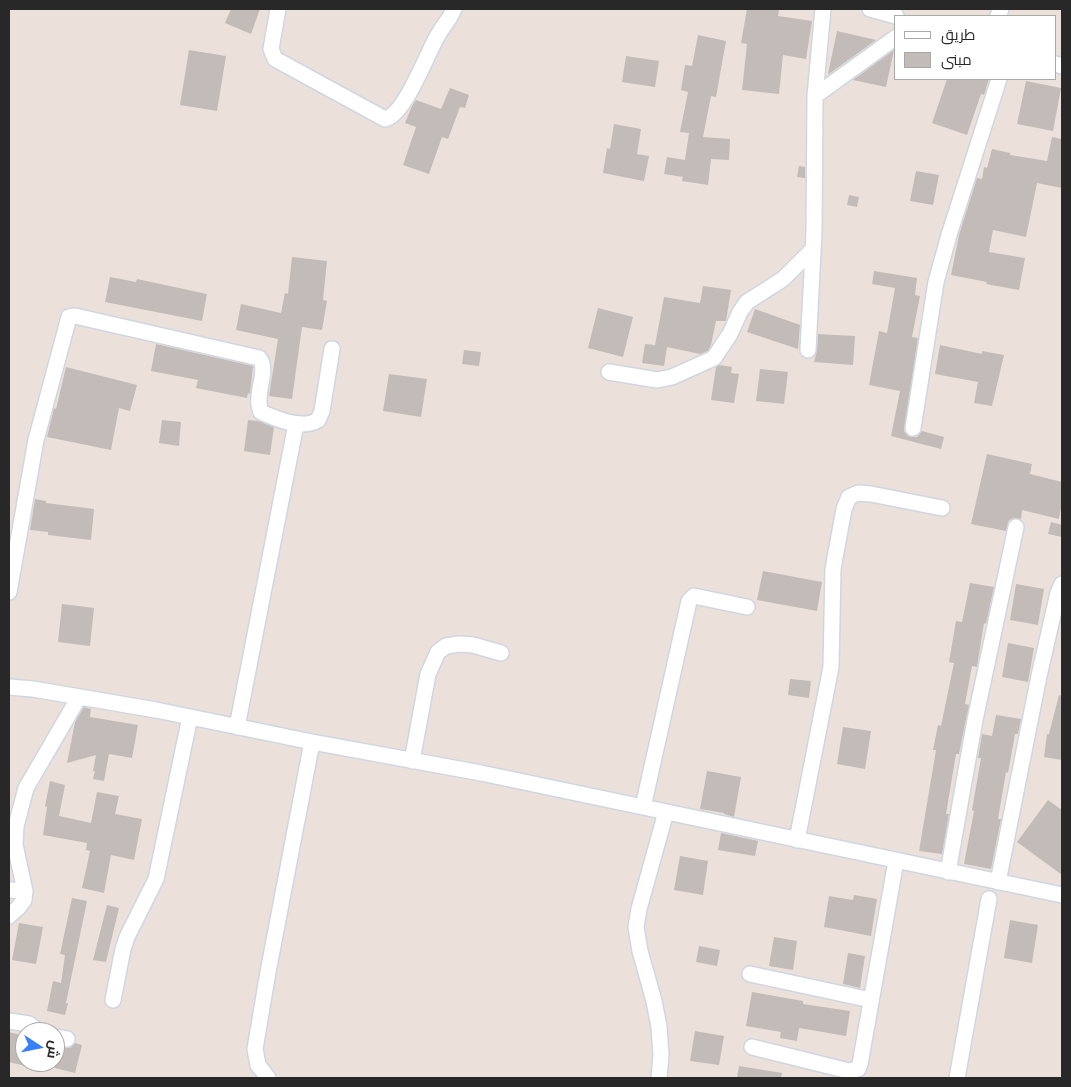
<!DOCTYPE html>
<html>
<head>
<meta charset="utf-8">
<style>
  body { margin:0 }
  #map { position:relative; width:1071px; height:1087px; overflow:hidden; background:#ebe1da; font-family:Commissioner,Cairo,sans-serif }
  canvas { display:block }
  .frame { position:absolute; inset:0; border:10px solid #282828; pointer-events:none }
  .legend { position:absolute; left:894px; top:15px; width:162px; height:65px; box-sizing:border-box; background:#fff; border:1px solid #a9a9a9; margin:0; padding:6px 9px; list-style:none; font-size:15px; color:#282828 }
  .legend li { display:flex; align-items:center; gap:10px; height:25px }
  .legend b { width:25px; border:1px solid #a9a9a9 }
  .north { position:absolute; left:15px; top:1022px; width:50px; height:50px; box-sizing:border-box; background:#fff; border:1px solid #a9a9a9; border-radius:50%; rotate:101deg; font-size:14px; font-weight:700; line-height:20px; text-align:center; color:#282828 }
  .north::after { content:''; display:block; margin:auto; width:18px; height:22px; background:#387ffa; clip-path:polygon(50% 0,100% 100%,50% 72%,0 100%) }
</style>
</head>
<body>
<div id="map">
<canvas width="1071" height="1087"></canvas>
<div class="frame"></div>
<ul class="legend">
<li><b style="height:6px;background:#fff"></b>طريق</li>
<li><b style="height:14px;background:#c3bbb7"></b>مبنى</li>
</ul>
<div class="north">ش</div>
</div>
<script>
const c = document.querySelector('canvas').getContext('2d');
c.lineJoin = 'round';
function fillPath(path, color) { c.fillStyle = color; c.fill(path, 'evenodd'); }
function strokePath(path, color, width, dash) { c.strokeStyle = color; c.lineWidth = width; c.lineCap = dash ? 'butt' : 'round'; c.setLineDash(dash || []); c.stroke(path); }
fillPath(new Path2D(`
  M 231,9 L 260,9 L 251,34 L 225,23 Z
  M 747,9 L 779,10 L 778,16 L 812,21 L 806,59 L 783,55 L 779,94 L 742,90 L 747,44 L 741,43 Z
  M 837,31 L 876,40 L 829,74 L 828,74 Z
  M 698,35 L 726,41 L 716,97 L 711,96 L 703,137 L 730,139 L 729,160 L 711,159 L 708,185 L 682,181 L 683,177 L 664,174 L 667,157 L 685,160 L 689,133 L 680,132 L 688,92 L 681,90 L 685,65 L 692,66 Z
  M 189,50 L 226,56 L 217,111 L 180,105 Z
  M 894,50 L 886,87 L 853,80 Z
  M 626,56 L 659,61 L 655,87 L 622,82 Z
  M 947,79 L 989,79 L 984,95 L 981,94 L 967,135 L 932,123 Z
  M 1026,81 L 1061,88 L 1053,131 L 1017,124 Z
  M 450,88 L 469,95 L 465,108 L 460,107 L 448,139 L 442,137 L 429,174 L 403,165 L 416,127 L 405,123 L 412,106 L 416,100 L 441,109 Z
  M 614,124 L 641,129 L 637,154 L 649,156 L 644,181 L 603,173 L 607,148 L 610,149 Z
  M 1052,137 L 1062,139 L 1062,188 L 1037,183 L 1026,237 L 993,230 L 989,252 L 1025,258 L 1019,290 L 986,284 L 987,282 L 951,275 L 959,235 L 977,178 L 982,179 L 984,167 L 987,168 L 992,149 L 1010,153 L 1010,155 L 1047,161 Z
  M 799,166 L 805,167 L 805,178 L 797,177 Z
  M 916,171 L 939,175 L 933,205 L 910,201 Z
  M 849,195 L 859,197 L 857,207 L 847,205 Z
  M 292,257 L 327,261 L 323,300 L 327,301 L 322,330 L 302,327 L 292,399 L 269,396 L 278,339 L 236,330 L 241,304 L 281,313 L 285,293 L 288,294 Z
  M 874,271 L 917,278 L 915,295 L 920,296 L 912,337 L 918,338 L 904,431 L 908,436 L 912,437 L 917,437 L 922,431 L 944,437 L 941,449 L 891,436 L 900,391 L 869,385 L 879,331 L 887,333 L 895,288 L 872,284 Z
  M 110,277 L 136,282 L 137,279 L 207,294 L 202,321 L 105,302 Z
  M 703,286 L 731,290 L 726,321 L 716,321 L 711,345 L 708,351 L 700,354 L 667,347 L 664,366 L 642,363 L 645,344 L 655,345 L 664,297 L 700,303 Z
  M 598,308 L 633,317 L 623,357 L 588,348 Z
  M 755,309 L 800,325 L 798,349 L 747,332 Z
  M 818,334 L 855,336 L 853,365 L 814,362 L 817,350 Z
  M 156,344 L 253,366 L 250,394 L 248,393 L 247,398 L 196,388 L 198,380 L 151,371 Z
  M 940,345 L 982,354 L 982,351 L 1004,355 L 992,406 L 974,403 L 978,382 L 935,374 Z
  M 464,350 L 481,352 L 479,366 L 462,364 Z
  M 719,365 L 732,367 L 731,373 L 739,374 L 734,403 L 711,400 L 716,367 Z
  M 66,367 L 137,385 L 130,411 L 119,408 L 111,450 L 47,437 L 54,408 L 56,409 Z
  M 760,369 L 788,372 L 784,404 L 756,401 Z
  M 389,374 L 427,379 L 421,417 L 383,411 Z
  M 162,420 L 181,422 L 179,446 L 159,443 Z
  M 248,420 L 258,421 L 274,427 L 270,455 L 244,451 Z
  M 987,454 L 1032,464 L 1030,474 L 1062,482 L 1062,503 L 1059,519 L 1022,510 L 1021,519 L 1014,518 L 1009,520 L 1006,531 L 971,524 Z
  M 35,499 L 46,501 L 46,503 L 94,509 L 91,540 L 48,535 L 48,532 L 30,530 Z
  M 1051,522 L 1062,525 L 1062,537 L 1048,534 Z
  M 763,571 L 822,582 L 817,611 L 757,600 Z
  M 970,583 L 994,587 L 986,624 L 984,623 L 977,667 L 972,666 L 965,704 L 969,705 L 959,754 L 956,754 L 946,814 L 949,814 L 942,854 L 919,851 L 936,750 L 933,750 L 938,725 L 941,726 L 954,663 L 949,662 L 956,621 L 962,622 Z
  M 1016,584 L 1044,589 L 1038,625 L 1010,620 Z
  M 62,604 L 94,608 L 90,646 L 58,642 Z
  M 1008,643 L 1034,648 L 1028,682 L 1002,677 Z
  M 790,679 L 811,681 L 809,698 L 788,695 Z
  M 1059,695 L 1062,696 L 1062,760 L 1044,757 L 1047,734 L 1049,734 Z
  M 84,707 L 91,709 L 90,717 L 138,725 L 132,758 L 109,754 L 104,781 L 93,779 L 95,771 L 93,771 L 96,755 L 67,763 L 75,722 Z
  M 996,715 L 1021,719 L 1018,734 L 1015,734 L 1008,773 L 1006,772 L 998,819 L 1001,819 L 991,869 L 964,864 L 974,811 L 972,810 L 981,758 L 978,758 L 982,734 L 992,736 Z
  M 843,727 L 871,731 L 865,769 L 837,764 Z
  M 707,771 L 741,777 L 734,817 L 724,814 L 724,813 L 700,809 Z
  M 50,781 L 65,785 L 59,816 L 91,823 L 97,792 L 119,796 L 115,814 L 142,819 L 134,860 L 111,855 L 104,893 L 82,888 L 90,851 L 86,850 L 87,843 L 43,835 L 47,807 L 45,806 Z
  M 1048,800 L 1062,810 L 1062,875 L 1017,842 Z
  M 721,833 L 758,841 L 755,856 L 718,850 Z
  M 680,856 L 708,861 L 703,895 L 674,890 Z
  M 854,895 L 877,899 L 871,936 L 824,927 L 829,896 L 853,900 Z
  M 72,898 L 87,901 L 66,1003 L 68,1003 L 65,1015 L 47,1011 L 53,981 L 61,983 L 65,955 L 60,954 Z
  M 107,905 L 119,908 L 106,962 L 93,960 Z
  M 1010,920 L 1038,925 L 1032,963 L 1004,958 Z
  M 19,923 L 43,927 L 36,964 L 12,960 Z
  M 774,937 L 797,941 L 793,970 L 769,966 Z
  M 699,946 L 720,950 L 717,966 L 696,962 Z
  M 848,953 L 865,956 L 860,988 L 843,984 Z
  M 752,992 L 803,1001 L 803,1004 L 850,1011 L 846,1036 L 799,1028 L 797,1041 L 780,1038 L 781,1032 L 746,1026 Z
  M 695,1031 L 724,1036 L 719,1065 L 690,1061 Z
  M 9,1032 L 25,1036 L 25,1066 L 9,1062 Z
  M 75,1043 L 82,1045 L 75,1073 L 55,1068 L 55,1046 L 70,1048 Z
  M 739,1066 L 782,1073 L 781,1078 L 737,1078 Z`), '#c3bbb7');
const minor = new Path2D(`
  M 278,9 L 271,49 L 275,59 L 385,119 C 405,115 427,53 438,35 C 443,26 450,19 454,9
  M 870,9 L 896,16
  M 998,16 L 1001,9
  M 1055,64 L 1062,66
  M 815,96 L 895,38
  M 808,350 L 814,232 L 815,96 L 823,9
  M 609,372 L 657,380 L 672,377 L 714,358 L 730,334 L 740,312 L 747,302 L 783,279 L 813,249
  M 913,428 L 936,282 L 949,235 L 999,79
  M 9,592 L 36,440 L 69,317 L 75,316 L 259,358 C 270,370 253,395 261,412 C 276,419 302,430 318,420 L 322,411 L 332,349
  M 9,687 L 33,689 L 156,710 L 312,742 L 481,773 L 1062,895
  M 237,727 L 296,424
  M 412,761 L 428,674 L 438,652 L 446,646 L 459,644 L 473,645 L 501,653
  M 643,807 L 689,601 L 694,596 L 747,607
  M 797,840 L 831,667 L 833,569 L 844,509 L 849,497 L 858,493 L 871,494 L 942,508
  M 948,872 L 975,720 L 1016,527
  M 998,882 L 1039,676 L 1058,593 L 1062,584
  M 9,890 L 25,891
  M 9,916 L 18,908 L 24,900 L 25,891 L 15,845 L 16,826 L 26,788 L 79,697
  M 750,974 L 871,1000
  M 113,1000 L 123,949 L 127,937 L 156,879 L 190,717
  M 9,1021 L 29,1024 L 40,1032
  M 55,1037 L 67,1039
  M 752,1047 L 849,1071 L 858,1069 L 860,1064 L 896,861
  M 268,1078 L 258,1065 L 255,1049 L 268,972 L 312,742
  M 659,1078 L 661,1055 L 659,1027 L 654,1001 L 640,951 L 636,927 L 639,909 L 666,812
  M 957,1078 L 989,899`);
strokePath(minor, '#cfd6e2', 18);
strokePath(minor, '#fff', 15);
</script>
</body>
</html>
